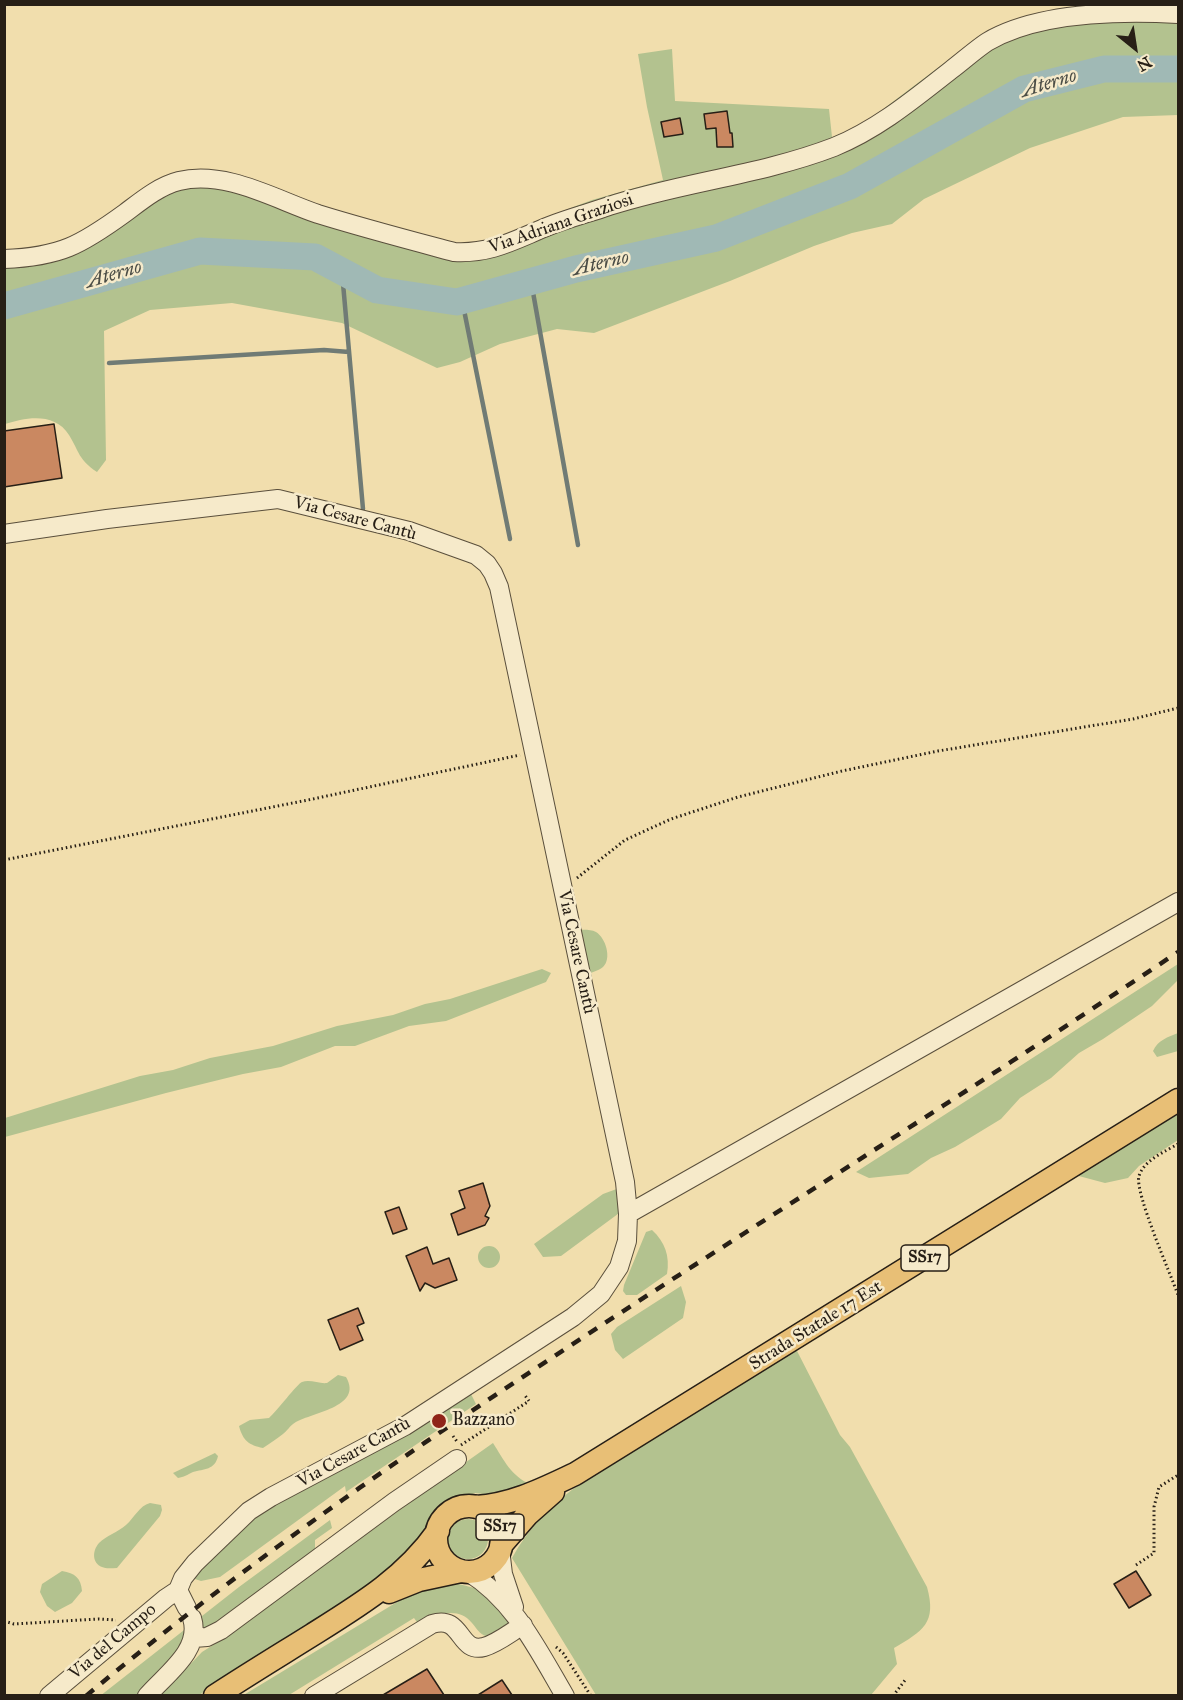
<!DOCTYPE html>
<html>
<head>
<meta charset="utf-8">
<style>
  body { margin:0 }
  #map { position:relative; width:1183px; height:1700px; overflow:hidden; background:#f1dead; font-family:"IM FELL Great Primer",serif }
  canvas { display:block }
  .frame { position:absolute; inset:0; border:6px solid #271f16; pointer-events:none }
  .north { position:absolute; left:1105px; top:18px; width:60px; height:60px; -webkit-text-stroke:4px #f6eaca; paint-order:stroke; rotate:150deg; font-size:16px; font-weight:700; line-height:24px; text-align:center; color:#271f16 }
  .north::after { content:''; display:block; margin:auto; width:21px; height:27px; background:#271f16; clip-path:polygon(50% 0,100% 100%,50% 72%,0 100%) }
</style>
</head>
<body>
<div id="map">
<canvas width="1183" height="1700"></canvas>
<div class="frame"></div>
<div class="north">N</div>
</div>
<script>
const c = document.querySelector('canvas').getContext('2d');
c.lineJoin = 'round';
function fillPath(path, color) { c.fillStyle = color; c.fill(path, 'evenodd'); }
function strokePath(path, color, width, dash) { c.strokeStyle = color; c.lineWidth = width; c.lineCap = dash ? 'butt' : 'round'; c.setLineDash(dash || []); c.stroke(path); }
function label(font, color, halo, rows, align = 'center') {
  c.font = font + ' "IM FELL Great Primer",serif'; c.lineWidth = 5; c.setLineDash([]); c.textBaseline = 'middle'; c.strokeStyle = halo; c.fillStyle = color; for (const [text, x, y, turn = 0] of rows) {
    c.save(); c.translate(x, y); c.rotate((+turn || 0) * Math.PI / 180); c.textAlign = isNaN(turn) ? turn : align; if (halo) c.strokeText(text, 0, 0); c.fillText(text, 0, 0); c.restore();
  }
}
fillPath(new Path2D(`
  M 1178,7 L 1178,115 L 1123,117 L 1030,148 L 924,199 L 892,224 L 852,233 L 814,246 L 730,281 L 594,333 L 557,329 L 500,344 L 460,362 L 437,368 L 342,323 L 232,303 L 150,310 L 104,331 L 106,460 L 97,472 C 78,459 80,453 69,435 C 55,412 26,417 5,424 L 5,253 L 31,251 L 69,239 L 170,176 L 186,171 L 201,170 L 294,199 L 460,246 L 494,241 L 536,221 L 592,200 L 663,180 L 647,107 L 638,54 L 672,49 L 675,101 L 829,109 L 832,137 L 858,127 L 874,116 L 980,36 L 1007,24 Z
  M 576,930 C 582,930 590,929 596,932 C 606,938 612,959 603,967 C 598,971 590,973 584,975 Z
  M 1178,964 L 1178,980 L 1152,1006 L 1103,1039 L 1079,1053 L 1051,1078 L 1020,1098 L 1001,1119 L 955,1147 L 931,1158 L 908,1174 L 869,1178 L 856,1172 Z
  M 542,969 L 551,973 L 546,982 L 446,1021 L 409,1026 L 355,1046 L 335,1046 L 281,1067 L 243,1074 L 166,1093 L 5,1137 L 5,1118 L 140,1076 L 173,1070 L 210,1058 L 273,1046 L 337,1026 L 393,1015 L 425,1004 L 450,999 Z
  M 1178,1033 L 1178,1051 L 1157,1057 L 1153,1051 C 1158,1040 1168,1037 1178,1033 Z
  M 1178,1111 L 1178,1140 L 1139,1166 L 1128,1178 L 1105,1183 L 1075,1175 Z
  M 622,1187 L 626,1208 L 561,1256 L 543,1257 L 534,1244 L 603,1194 Z
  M 652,1230 C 665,1242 670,1256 667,1274 L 637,1295 L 626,1295 L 623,1291 L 624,1285 L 646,1232 Z
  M478 1257a11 11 0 1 1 22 0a11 11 0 1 1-22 0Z
  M 681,1286 L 686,1302 L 683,1318 L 623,1359 L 615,1350 L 611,1334 L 617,1327 Z
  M 796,1349 L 840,1435 L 850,1447 L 927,1587 C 937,1623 923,1631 894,1648 L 897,1664 L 871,1695 L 596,1695 L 512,1558 C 528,1529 547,1509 573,1489 Z
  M 338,1375 L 346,1377 C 364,1408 310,1412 293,1424 C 290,1426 287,1431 283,1434 C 277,1439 270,1443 263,1448 C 249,1445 243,1441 239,1426 L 250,1420 L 269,1418 C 276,1412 298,1383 302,1382 C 310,1379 319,1384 327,1383 Z
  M 469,1390 L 476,1404 L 346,1492 L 345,1486 L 220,1577 L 201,1581 L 192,1578 L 245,1521 Z
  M 493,1443 C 504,1460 511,1476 530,1484 L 506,1497 L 475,1493 L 449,1503 L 437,1517 L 408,1564 L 199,1695 L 160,1696 L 202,1652 L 229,1635 L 435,1484 Z
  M 215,1453 L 218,1456 C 215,1470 204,1469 193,1472 C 187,1475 184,1477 178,1478 L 173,1473 Z
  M 150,1503 L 161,1505 L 162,1510 L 160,1516 L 117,1568 C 112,1568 106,1569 102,1567 C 92,1563 92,1551 99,1543 C 106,1536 118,1532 126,1525 C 135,1517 139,1506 150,1503 Z
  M448 1539a20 20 0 1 1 40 0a20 20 0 1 1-40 0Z
  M 330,1520 L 332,1528 L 315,1540 L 315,1552 L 208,1632 L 143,1695 L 100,1696 L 239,1587 Z
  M 62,1571 C 75,1573 81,1578 82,1591 L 72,1603 L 55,1612 L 47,1606 L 40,1592 L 42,1584 Z
  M 455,1583 L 478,1589 L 489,1595 L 511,1622 L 491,1637 C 480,1636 478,1630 472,1623 C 457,1605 435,1615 419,1625 L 414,1618 L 289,1695 L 242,1696 L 402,1599 L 426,1588 Z`), '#b3c28f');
strokePath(new Path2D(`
  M 342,272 L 363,509
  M 531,281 L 578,545
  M 462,300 L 510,539
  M 109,363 L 324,350 L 349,352`), '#707b75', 4.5);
strokePath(new Path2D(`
  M 4,306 L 200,251 L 315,257 L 377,290 L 457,302 L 576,269 L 716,238 L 850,186 L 1024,89 L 1104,69 L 1178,69`), '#a0b9b5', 27);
const building = new Path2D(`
  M 727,111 L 730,133 L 732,133 L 733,147 L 717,147 L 716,128 L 706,129 L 704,114 Z
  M 680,118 L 683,134 L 664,137 L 661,122 Z
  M 54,424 L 62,478 L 4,487 L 4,431 Z
  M 483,1183 L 490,1206 L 485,1216 L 489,1218 L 485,1225 L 458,1235 L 451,1214 L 465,1208 L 459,1191 Z
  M 399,1207 L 407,1229 L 393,1234 L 385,1212 Z
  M 427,1247 L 433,1264 L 449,1258 L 457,1280 L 435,1288 L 425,1283 L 420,1291 L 406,1256 Z
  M 358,1308 L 364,1323 L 357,1326 L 363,1340 L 340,1350 L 328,1320 Z
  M 1136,1571 L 1151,1595 L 1129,1608 L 1114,1584 Z
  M 427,1669 L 444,1695 L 383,1695 Z
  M 502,1680 L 512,1695 L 478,1695 Z`);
fillPath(building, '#ca8861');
strokePath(building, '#271f16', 1.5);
const minor = new Path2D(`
  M 4,259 C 60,257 81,245 125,213 C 141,201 159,186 179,181 C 226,170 274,199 318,214 C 363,228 409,240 454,252 C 492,254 514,240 549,226 C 569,218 589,213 609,206 C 683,182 761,175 834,147 C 878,129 914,99 951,70 C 963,61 975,50 987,42 C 1038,12 1121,11 1178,14
  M 4,534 L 107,519 L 278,499 L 409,531 L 476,555 L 487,564 L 493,573 L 499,587 L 625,1182 L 628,1214 L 627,1241 L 619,1267 L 601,1294 L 573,1317 L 405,1426 L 271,1497 L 249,1511 L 195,1563 L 183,1578 L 178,1590 L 187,1608
  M 628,1214 L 1178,902
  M 500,1549 L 503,1574 L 514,1607
  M 468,1572 C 514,1600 538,1650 565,1696
  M 194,1638 L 207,1637 L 221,1630 L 394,1502 L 457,1459
  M 49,1696 L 166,1598 L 178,1590
  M 147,1696 C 166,1674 202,1650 192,1618
  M 314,1696 L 432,1624 C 463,1614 458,1654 484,1647 C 498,1643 511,1632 523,1625`);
const major = new Path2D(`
  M436 1539a33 33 0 1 1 66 0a33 33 0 1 1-66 0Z
  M 476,1507 C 512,1505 543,1489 575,1474 L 1178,1100
  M 501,1545 L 527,1515 L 553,1492
  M 389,1592 L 419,1580 L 461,1571
  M 215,1696 C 247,1675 280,1655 312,1635 C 360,1605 405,1578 438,1531`);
strokePath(minor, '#5a4f3c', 20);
strokePath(major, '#271f16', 25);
strokePath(new Path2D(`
  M 4,860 L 308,800 L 520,755
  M 577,878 L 625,840 L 671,819 L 738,797 L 842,771 L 938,751 L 1133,719 L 1178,708
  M 1178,1144 C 1166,1151 1144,1160 1139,1176 C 1134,1191 1171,1275 1178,1295
  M 453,1436 L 458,1443
  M 461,1445 L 529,1401 L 524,1394
  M 1136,1565 L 1154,1553 L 1154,1507 L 1159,1487 L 1178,1475
  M 4,1621 L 14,1624 L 98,1619 L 116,1620
  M 556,1647 L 563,1653 L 591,1696
  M 893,1696 L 906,1679`), '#271f16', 3, [1.5, 3]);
strokePath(minor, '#f6eaca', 18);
strokePath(major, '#e8bf76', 22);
strokePath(new Path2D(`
  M 86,1696 C 263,1548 455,1420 648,1295 C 825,1181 1003,1069 1178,952`), '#271f16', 4.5, [10, 10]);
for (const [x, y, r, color] of [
  [439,1421,8,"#8f2418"]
]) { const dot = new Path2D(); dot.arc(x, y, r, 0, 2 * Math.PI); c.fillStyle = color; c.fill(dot); strokePath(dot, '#f6eaca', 2); }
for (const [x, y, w] of [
  [925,1258,48],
  [500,1527,48]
]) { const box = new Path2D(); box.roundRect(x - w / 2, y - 13, w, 26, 4.5); c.fillStyle = '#f6eaca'; c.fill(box); strokePath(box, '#271f16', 1.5); }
label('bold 16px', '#271f16', null, [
  ["SS17",925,1258],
  ["SS17",500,1527]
]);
label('18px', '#271f16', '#f6eaca', [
  ["Via Adriana Graziosi",561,224,-19],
  ["Via Cesare Cantù",355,519,15],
  ["Via Cesare Cantù",576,952,78],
  ["Strada Statale 17 Est",816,1326,-32],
  ["Via Cesare Cantù",354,1453,-29],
  ["Via del Campo",113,1642,-40]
]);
label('18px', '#271f16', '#f6eaca', [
  ["Bazzano",452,1421]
], 'left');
label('italic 20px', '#4b4d46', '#f6eaca', [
  ["Aterno",1049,84,-17],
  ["Aterno",601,264,-13],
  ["Aterno",114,275,-16]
]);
</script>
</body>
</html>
